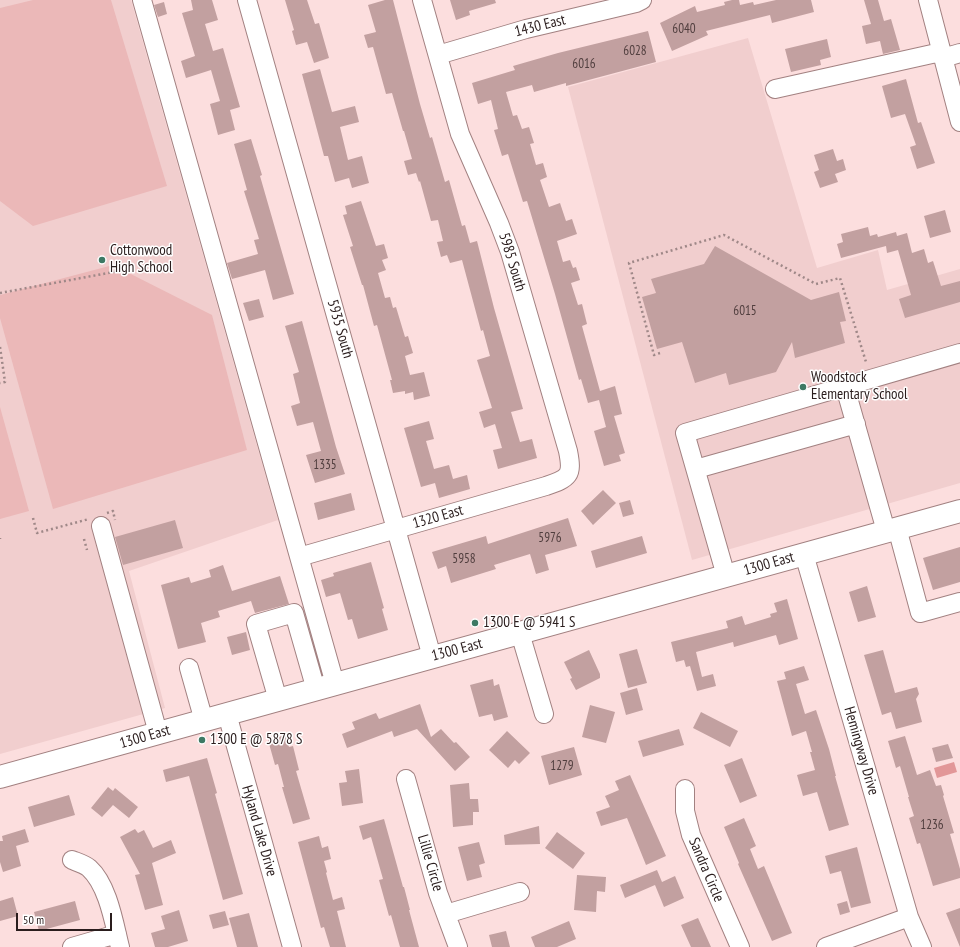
<!DOCTYPE html>
<html>
<head>
<meta charset="utf-8">
<style>
  body { margin:0 }
  #map { position:relative; width:960px; height:947px; overflow:hidden; background:#fcdede; font-family:"PT Sans Narrow",sans-serif }
  canvas { display:block }
  .scale { position:absolute; left:16px; top:913px; width:96px; height:18px; box-sizing:border-box; border:2px solid #2a1d1d; border-top:0; padding-left:5px; font-size:12px; line-height:14px; white-space:nowrap; color:#2a1d1d; -webkit-text-stroke:3px #fff; paint-order:stroke }
</style>
</head>
<body>
<div id="map">
<canvas width="960" height="947"></canvas>
<div class="scale">50 m</div>
</div>
<script>
const c = document.querySelector('canvas').getContext('2d');
c.lineJoin = 'round';
function fillPath(path, color) { c.fillStyle = color; c.fill(path, 'evenodd'); }
function strokePath(path, color, width, dash) { c.strokeStyle = color; c.lineWidth = width; c.lineCap = dash ? 'butt' : 'round'; c.setLineDash(dash || []); c.stroke(path); }
function label(font, color, halo, rows, align = 'center') {
  c.font = font + ' "PT Sans Narrow",sans-serif'; c.lineWidth = 3; c.setLineDash([]); c.textBaseline = 'middle'; c.strokeStyle = halo; c.fillStyle = color; for (const [text, x, y, turn = 0] of rows) {
    c.save(); c.translate(x, y); c.rotate((+turn || 0) * Math.PI / 180); c.textAlign = isNaN(turn) ? turn : align; if (halo) c.strokeText(text, 0, 0); c.fillText(text, 0, 0); c.restore();
  }
}
fillPath(new Path2D(`
  M 0,0 L 131,0 L 278,520 L 129,571 L 165,708 L 0,754 Z
  M 748,38 L 817,268 L 878,250 L 887,290 L 960,269 L 960,483 L 692,560 L 568,87 Z`), '#f1cece');
fillPath(new Path2D(`
  M 33,0 L 111,0 L 167,186 L 33,226 L 0,201 L 0,8 Z
  M 113,265 L 212,315 L 247,450 L 53,509 L 0,318 L 0,295 Z
  M 0,407 L 29,511 L 0,519 Z`), '#ebb8b8');
fillPath(new Path2D(`
  M 954,762 L 957,772 L 937,778 L 934,768 Z`), '#e29798');
fillPath(new Path2D(`
  M 191,0 L 212,0 L 218,20 L 205,24 L 213,51 L 223,48 L 240,107 L 230,110 L 235,130 L 218,135 L 210,104 L 220,101 L 211,70 L 186,78 L 181,61 L 195,56 L 182,13 L 193,10 Z
  M 285,0 L 307,0 L 315,24 L 319,23 L 329,58 L 314,63 L 307,42 L 296,45 L 292,31 L 294,30 Z
  M 385,0 L 393,0 L 420,104 L 430,138 L 432,137 L 445,182 L 449,180 L 462,226 L 465,225 L 470,243 L 477,241 L 494,308 L 523,409 L 511,412 L 520,442 L 532,439 L 537,458 L 498,469 L 493,450 L 502,448 L 495,424 L 484,428 L 479,412 L 492,408 L 477,360 L 490,356 L 483,330 L 481,331 L 462,260 L 450,263 L 447,255 L 441,257 L 437,242 L 443,241 L 438,220 L 431,221 L 420,181 L 419,182 L 416,173 L 408,175 L 404,161 L 412,159 L 404,131 L 403,131 L 392,93 L 386,94 L 373,47 L 368,48 L 364,35 L 376,32 L 368,5 Z
  M 450,0 L 495,0 L 496,3 L 469,11 L 470,15 L 456,20 Z
  M 732,0 L 739,0 L 740,5 L 753,2 L 754,5 L 776,0 L 811,0 L 814,12 L 772,23 L 770,15 L 706,31 L 708,35 L 672,51 L 660,23 L 695,6 L 697,12 L 725,5 L 724,2 Z
  M 864,0 L 878,0 L 884,21 L 891,19 L 900,50 L 883,54 L 880,41 L 866,44 L 862,26 L 871,24 Z
  M 164,2 L 167,14 L 158,17 L 154,5 Z
  M 648,31 L 656,62 L 566,86 L 566,83 L 534,92 L 532,85 L 506,92 L 513,116 L 517,115 L 522,129 L 529,127 L 534,143 L 530,144 L 536,165 L 543,163 L 547,177 L 540,180 L 549,207 L 560,203 L 566,221 L 572,219 L 577,234 L 557,241 L 563,262 L 570,260 L 573,268 L 576,267 L 580,280 L 571,283 L 578,305 L 582,304 L 587,324 L 582,326 L 600,391 L 615,386 L 622,414 L 614,416 L 625,453 L 619,455 L 621,461 L 604,466 L 594,431 L 606,427 L 599,400 L 588,403 L 581,379 L 579,380 L 555,294 L 527,201 L 523,202 L 508,154 L 502,156 L 494,130 L 498,129 L 491,100 L 478,104 L 472,83 L 515,70 L 513,66 L 558,53 Z
  M 827,39 L 831,57 L 820,60 L 821,65 L 791,72 L 785,49 Z
  M 320,69 L 332,112 L 355,106 L 359,122 L 340,127 L 348,160 L 362,156 L 369,183 L 352,188 L 349,178 L 335,182 L 328,156 L 324,156 L 302,74 Z
  M 906,79 L 918,123 L 921,122 L 935,163 L 917,169 L 910,147 L 916,145 L 905,114 L 891,118 L 882,86 Z
  M 251,139 L 262,175 L 260,176 L 294,294 L 273,300 L 265,270 L 232,279 L 227,263 L 258,254 L 254,240 L 259,239 L 244,191 L 247,190 L 234,144 Z
  M 833,149 L 837,161 L 843,159 L 846,170 L 835,174 L 838,182 L 820,188 L 814,172 L 819,170 L 814,155 Z
  M 361,201 L 376,246 L 384,244 L 388,258 L 382,260 L 386,270 L 378,273 L 385,298 L 390,297 L 393,308 L 396,307 L 405,337 L 408,336 L 413,353 L 405,356 L 410,375 L 424,372 L 430,396 L 414,400 L 413,392 L 405,394 L 405,391 L 393,393 L 390,380 L 392,380 L 377,325 L 374,326 L 363,285 L 362,285 L 350,247 L 353,246 L 343,215 L 347,214 L 345,206 Z
  M 945,210 L 951,232 L 930,238 L 924,216 Z
  M 868,227 L 870,236 L 877,234 L 878,237 L 896,232 L 897,236 L 907,233 L 912,253 L 924,249 L 928,263 L 933,261 L 941,286 L 960,281 L 960,302 L 905,318 L 899,299 L 911,295 L 898,250 L 887,253 L 886,246 L 841,258 L 837,244 L 843,242 L 841,234 Z
  M 715,246 L 811,300 L 839,292 L 846,321 L 840,322 L 845,343 L 795,358 L 792,342 L 776,372 L 729,385 L 726,373 L 695,383 L 682,342 L 657,349 L 642,297 L 656,293 L 651,279 L 704,264 Z
  M 259,299 L 264,317 L 249,321 L 243,303 Z
  M 302,321 L 336,447 L 345,474 L 315,483 L 306,455 L 321,451 L 313,422 L 297,426 L 291,406 L 300,403 L 293,374 L 299,372 L 285,326 Z
  M 429,421 L 434,439 L 426,441 L 434,469 L 449,465 L 453,479 L 467,475 L 470,489 L 439,498 L 435,483 L 421,487 L 404,428 Z
  M 603,490 L 616,503 L 593,525 L 581,511 Z
  M 351,493 L 355,510 L 318,520 L 314,503 Z
  M 630,500 L 634,514 L 623,517 L 619,503 Z
  M 568,518 L 577,546 L 545,555 L 549,570 L 536,574 L 530,554 L 494,565 L 496,569 L 451,583 L 446,566 L 438,569 L 432,552 L 486,536 L 488,544 Z
  M 175,520 L 183,548 L 123,565 L 115,537 Z
  M 642,536 L 647,553 L 596,568 L 591,551 Z
  M 960,547 L 960,582 L 933,590 L 923,558 Z
  M 371,562 L 384,608 L 382,609 L 388,630 L 358,639 L 352,619 L 348,620 L 340,593 L 326,597 L 321,580 L 334,576 L 333,573 Z
  M 223,565 L 232,591 L 280,576 L 289,604 L 255,613 L 251,601 L 218,611 L 220,617 L 201,623 L 206,642 L 178,649 L 161,585 L 189,577 L 191,583 L 211,577 L 209,570 Z
  M 867,586 L 876,617 L 858,622 L 849,592 Z
  M 787,599 L 798,639 L 779,645 L 776,635 L 734,647 L 733,642 L 696,652 L 702,677 L 713,674 L 716,686 L 697,691 L 690,666 L 686,667 L 684,660 L 676,662 L 671,642 L 728,628 L 726,621 L 742,616 L 745,625 L 771,617 L 770,614 L 777,612 L 774,603 Z
  M 246,632 L 250,650 L 232,655 L 227,637 Z
  M 637,649 L 647,683 L 628,688 L 619,654 Z
  M 589,650 L 600,674 L 600,678 L 576,690 L 570,679 L 572,678 L 564,662 Z
  M 883,650 L 895,693 L 917,687 L 919,694 L 916,699 L 922,722 L 896,729 L 891,712 L 882,715 L 864,655 Z
  M 804,666 L 809,680 L 796,684 L 805,714 L 816,710 L 829,749 L 836,776 L 835,776 L 849,825 L 829,831 L 817,792 L 803,796 L 797,775 L 815,770 L 810,752 L 812,752 L 806,731 L 792,736 L 777,681 L 786,679 L 784,672 Z
  M 493,679 L 494,686 L 499,684 L 508,717 L 494,721 L 492,714 L 479,717 L 470,685 Z
  M 637,688 L 643,710 L 626,715 L 620,693 Z
  M 420,704 L 431,737 L 441,729 L 454,743 L 456,742 L 470,757 L 455,771 L 417,729 L 394,737 L 392,731 L 347,748 L 342,734 L 355,729 L 352,722 L 376,713 L 379,719 Z
  M 590,705 L 615,712 L 606,743 L 582,737 Z
  M 701,712 L 738,731 L 730,747 L 693,728 Z
  M 679,729 L 684,745 L 643,757 L 638,741 Z
  M 507,731 L 530,753 L 519,764 L 515,760 L 508,768 L 489,750 Z
  M 286,735 L 289,747 L 293,746 L 299,770 L 296,771 L 310,819 L 293,824 L 282,787 L 284,787 L 278,764 L 275,765 L 268,740 Z
  M 905,736 L 917,775 L 930,770 L 936,786 L 941,785 L 944,795 L 943,796 L 954,833 L 950,834 L 960,869 L 960,878 L 933,886 L 920,843 L 917,844 L 909,818 L 914,816 L 908,797 L 909,797 L 900,766 L 896,768 L 888,741 Z
  M 948,744 L 953,758 L 936,762 L 932,748 Z
  M 574,747 L 582,775 L 549,785 L 541,756 Z
  M 207,758 L 217,793 L 215,794 L 243,894 L 223,900 L 189,776 L 166,782 L 163,770 Z
  M 742,758 L 757,796 L 740,803 L 724,765 Z
  M 359,769 L 363,803 L 342,806 L 339,783 L 347,782 L 345,771 Z
  M 630,775 L 666,856 L 646,865 L 627,818 L 601,826 L 596,812 L 610,807 L 605,796 L 619,790 L 615,781 Z
  M 469,783 L 470,799 L 478,799 L 479,812 L 473,812 L 473,825 L 453,827 L 450,785 Z
  M 108,787 L 113,791 L 115,788 L 138,807 L 129,818 L 113,805 L 102,817 L 91,808 Z
  M 69,795 L 75,815 L 34,827 L 28,807 Z
  M 744,818 L 756,846 L 750,849 L 758,869 L 764,866 L 792,933 L 772,941 L 738,864 L 739,863 L 724,827 Z
  M 384,819 L 403,887 L 404,887 L 410,910 L 409,910 L 419,947 L 400,947 L 391,915 L 389,916 L 379,880 L 383,879 L 371,837 L 363,840 L 359,826 Z
  M 539,826 L 540,844 L 505,845 L 504,835 Z
  M 25,829 L 29,842 L 16,846 L 21,866 L 3,872 L 0,862 L 0,841 L 3,841 L 2,836 Z
  M 135,829 L 138,833 L 144,830 L 153,848 L 171,840 L 176,853 L 152,863 L 163,905 L 145,910 L 135,875 L 140,874 L 120,837 Z
  M 557,832 L 585,853 L 573,869 L 545,848 Z
  M 319,836 L 322,848 L 328,846 L 331,859 L 324,861 L 327,872 L 326,873 L 333,900 L 342,897 L 345,909 L 337,911 L 346,947 L 330,947 L 324,927 L 321,928 L 298,842 Z
  M 479,842 L 485,863 L 479,865 L 482,877 L 467,881 L 458,847 Z
  M 857,847 L 871,903 L 851,908 L 841,871 L 830,874 L 825,856 Z
  M 657,870 L 662,882 L 675,876 L 684,898 L 664,907 L 655,885 L 625,898 L 620,885 Z
  M 577,875 L 606,877 L 605,892 L 597,891 L 596,912 L 574,910 Z
  M 13,897 L 18,916 L 0,921 L 0,901 Z
  M 75,901 L 80,920 L 39,931 L 34,912 Z
  M 847,901 L 850,912 L 840,915 L 837,904 Z
  M 960,908 L 960,947 L 946,913 Z
  M 179,910 L 188,941 L 168,947 L 155,947 L 151,933 L 165,929 L 161,916 Z
  M 225,911 L 229,925 L 213,929 L 209,915 Z
  M 249,913 L 258,947 L 237,947 L 229,918 Z
  M 698,918 L 711,947 L 691,947 L 681,925 Z
  M 569,921 L 576,939 L 557,947 L 535,947 L 531,937 Z
  M 506,931 L 510,947 L 492,947 L 489,935 Z`), '#c2a0a0');
const minor = new Path2D(`
  M 142,0 L 335,684
  M 247,0 L 432,657
  M 928,0 L 960,122
  M 438,55 L 526,29 L 636,3 L 642,0
  M 943,58 L 960,53
  M 775,89 L 941,52
  M 845,387 L 886,531
  M 696,469 L 856,424
  M 101,526 L 158,733
  M 897,528 L 920,613 L 960,602
  M 804,554 L 909,917 L 922,947
  M 306,555 L 546,486 C 569,478 573,476 568,451 L 510,252 L 499,223 L 460,134 L 422,0
  M 726,576 L 685,433 L 960,353
  M 520,633 L 544,714
  M 189,668 L 204,721
  M 278,700 L 256,624 L 294,613 L 316,690
  M 227,714 L 292,947
  M 406,779 L 438,893 L 458,947
  M 685,789 L 685,811 L 691,835 L 740,947
  M 72,860 C 77,862 84,864 89,868 C 108,885 114,923 120,947
  M 446,914 L 520,892
  M 72,947 L 117,934
  M 826,947 L 909,917`);
const major = new Path2D(`
  M 0,777 L 960,511`);
strokePath(minor, '#a28181', 20);
strokePath(major, '#a28181', 24);
strokePath(new Path2D(`
  M 0,293 L 119,271
  M 0,347 L 5,382 L 0,383
  M 660,353 L 654,355 L 629,263 L 724,235 L 816,284 L 840,278 L 866,362
  M 107,513 L 113,511 L 115,520
  M 33,518 L 37,533 L 89,519
  M 0,538 L 0,539
  M 84,539 L 87,550`), '#9f8888', 2.5, [2, 3]);
strokePath(minor, '#fff', 18);
strokePath(major, '#fff', 22);
for (const [x, y, r, color] of [
  [102,260,4,"#3d7964"],
  [803,387,4,"#3d7964"],
  [475,623,4,"#3d7964"],
  [202,740,4,"#3d7964"]
]) { const dot = new Path2D(); dot.arc(x, y, r, 0, 2 * Math.PI); c.fillStyle = color; c.fill(dot); strokePath(dot, '#fff', 1.5); }
label('13px', '#503e3e', null, [
  ["6040",684,29],
  ["6028",635,51],
  ["6016",584,64],
  ["6015",745,311],
  ["1335",325,465],
  ["5976",550,538],
  ["5958",464,559],
  ["1279",562,766],
  ["1236",932,825]
]);
label('15px', '#2a1d1d', '#fff', [
  ["1430 East",540,26,-14],
  ["5985 South",512,262,73],
  ["5935 South",340,329,74],
  ["1320 East",438,517,-16],
  ["1300 East",769,564,-16],
  ["1300 East",457,650,-15],
  ["1300 East",145,737,-16],
  ["Hemingway Drive",861,751,74],
  ["Hyland Lake Drive",259,831,74],
  ["Lillie Circle",430,863,74],
  ["Sandra Circle",706,870,67]
]);
label('15px', '#2a1d1d', '#fff', [
  ["Cottonwood",110,251],
  ["High School",110,268],
  ["Woodstock",811,378],
  ["Elementary School",811,395],
  ["1300 E @ 5941 S",483,623],
  ["1300 E @ 5878 S",210,740]
], 'left');
</script>
</body>
</html>
